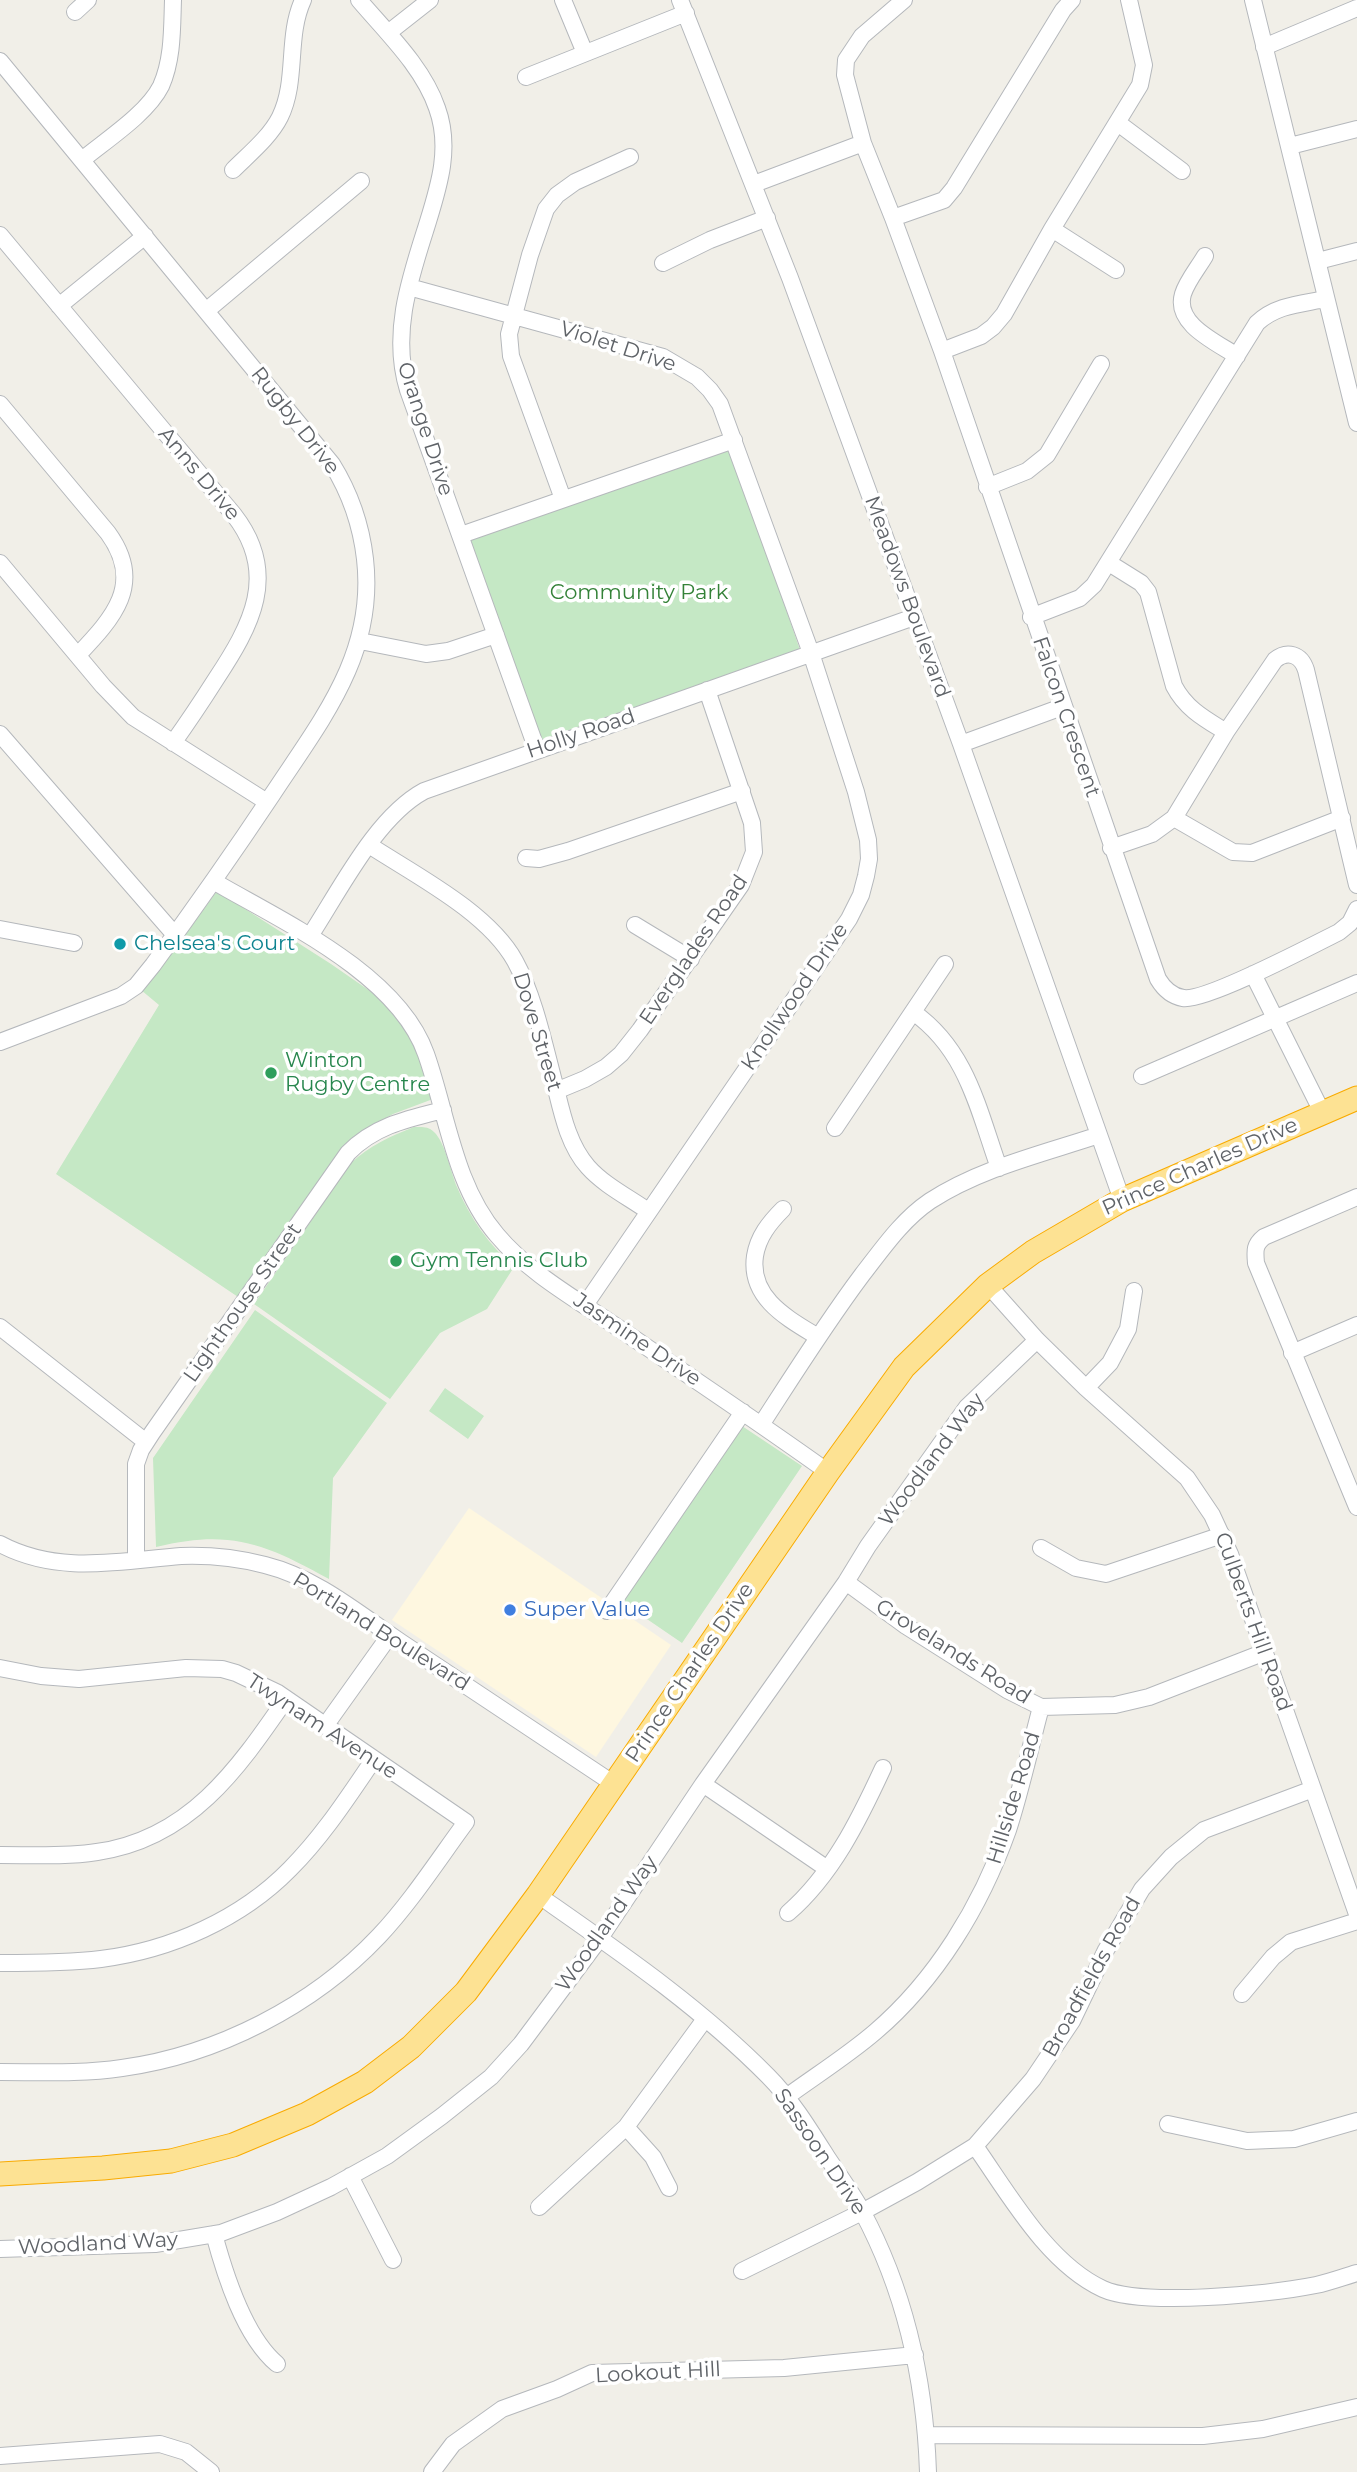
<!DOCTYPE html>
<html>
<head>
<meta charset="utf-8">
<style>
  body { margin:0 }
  canvas { display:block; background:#f1efe8 }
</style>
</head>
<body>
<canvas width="1357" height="2472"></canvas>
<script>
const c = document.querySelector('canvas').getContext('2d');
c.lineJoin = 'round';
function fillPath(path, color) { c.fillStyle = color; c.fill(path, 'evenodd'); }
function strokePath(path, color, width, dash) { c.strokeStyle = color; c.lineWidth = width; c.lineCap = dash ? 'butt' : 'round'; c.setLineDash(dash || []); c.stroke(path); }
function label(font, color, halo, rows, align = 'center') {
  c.font = font + ' Montserrat,sans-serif'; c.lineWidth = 7; c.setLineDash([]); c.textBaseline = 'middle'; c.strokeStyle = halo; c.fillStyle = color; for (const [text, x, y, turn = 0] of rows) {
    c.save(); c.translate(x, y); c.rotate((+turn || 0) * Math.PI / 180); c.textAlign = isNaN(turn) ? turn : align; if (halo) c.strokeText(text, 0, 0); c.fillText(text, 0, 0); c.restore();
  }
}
fillPath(new Path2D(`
  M 469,1508 L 671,1645 L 596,1757 L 392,1620 Z`), '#fef7e0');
fillPath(new Path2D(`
  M 730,447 L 800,650 L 540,740 L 470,538 Z
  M 217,891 L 331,964 L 370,991 L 398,1015 L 416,1048 L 433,1099 L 393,1114 L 366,1129 L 241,1299 L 56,1174 L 159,1005 L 141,990 L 170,956 Z
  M 414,1127 C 422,1127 428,1126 434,1132 C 445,1142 451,1173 457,1187 C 470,1218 489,1245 514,1267 L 487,1309 L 440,1333 L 390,1399 L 254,1304 L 351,1163 C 369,1146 391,1136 414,1127 Z
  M 255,1310 L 387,1403 L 333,1478 L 329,1579 C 264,1543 230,1529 156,1547 L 153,1458 Z
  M 445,1388 L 484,1416 L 468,1439 L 429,1411 Z
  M 742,1426 L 802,1466 L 682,1643 L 622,1602 Z`), '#c5e8c5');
const minor = new Path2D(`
  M 359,0 C 387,33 423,67 437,108 C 452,149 438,189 426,228 C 409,281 391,335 408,390 L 537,750
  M 563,0 L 585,53
  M 680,0 L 790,278 L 961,744 L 1122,1200
  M 904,0 L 862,36 L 846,60 L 845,75 L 863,143 L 893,218 L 942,351 L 1158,979 C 1164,989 1171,996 1183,998 C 1205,1002 1313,945 1339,932 L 1350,923 L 1357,909
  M 1253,0 L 1357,423
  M 75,12 L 88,0
  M 388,33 L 430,0
  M 1264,47 L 1357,8
  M 0,61 L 332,464 C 350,493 361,524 365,559 C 376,654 322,719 272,795 C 234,852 194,909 153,965 L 136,986 L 121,996 L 0,1042
  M 526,77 L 686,13
  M 1118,123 L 1182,171
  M 1290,146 L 1357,129
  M 82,160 C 106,140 147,114 161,86 C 173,59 172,28 173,0
  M 233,170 C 249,154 270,137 280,117 C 298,80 286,37 303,0
  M 754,184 L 863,143
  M 893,218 L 944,200 L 954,188 L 1063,10 L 1072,0
  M 1052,229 L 1116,270
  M 0,235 L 234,515 C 280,574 251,626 216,679 C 202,701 188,722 173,743
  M 1205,256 C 1198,268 1187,281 1183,294 C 1174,324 1216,342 1237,356
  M 1318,261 L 1357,251
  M 663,263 L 710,240 L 767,218
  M 409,287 L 663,357 L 697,377 L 710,390 L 720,404 L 811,653 L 856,792 L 868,840 L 869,859 L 866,876 L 861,895 L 849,919 L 585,1305
  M 59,306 L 145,236
  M 206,311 L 361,181
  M 942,351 L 981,336 L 993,327 L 1004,314 L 1052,229 L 1140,85 L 1144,65 L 1129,0
  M 0,404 L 108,533 C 145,584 113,618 78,655
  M 987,487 L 1027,471 L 1047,455 L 1101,364
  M 563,499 L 511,356 L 509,334 L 530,255 L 546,209 L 557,195 L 575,182 L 630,157
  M 461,535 L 734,440
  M 0,563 L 103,686 L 133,717 L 267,802
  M 1109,563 L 1141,583 L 1148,592 L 1174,686 C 1186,709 1205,719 1226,732
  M 1031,617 L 1080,598 L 1094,585 L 1257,323 C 1276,305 1301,304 1325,299
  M 360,641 L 426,654 L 448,651 L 496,635
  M 0,734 L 175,935
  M 961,744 L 1062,707
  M 1174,818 L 1233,852 L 1252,853 L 1342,818
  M 369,845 C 415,875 488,912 515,961 C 535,997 546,1053 557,1093 C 563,1118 570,1147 588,1167 C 604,1185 628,1197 648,1211
  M 1111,848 L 1152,834 L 1174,818 L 1226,732 L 1275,660 C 1287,650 1301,654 1306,670 L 1357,885
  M 526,858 L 539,859 L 568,851 L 742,791
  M 213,881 C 282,921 398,974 426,1054 C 447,1113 454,1185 497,1235 C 528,1272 574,1298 614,1325 C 685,1373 757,1421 828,1472
  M 635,925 L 691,959
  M 0,929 L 74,943
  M 310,936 C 340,890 376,817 424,791 L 914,617
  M 1253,974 L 1322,1112
  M 913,1012 C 967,1050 978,1109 999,1168
  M 1142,1076 L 1357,983
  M 556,1091 L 585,1079 L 606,1067 L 621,1054 L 640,1030 L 741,885 L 754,852 L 752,823 L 707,690
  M 835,1128 L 945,964
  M 1357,1197 L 1264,1237 C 1254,1245 1255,1251 1256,1263 L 1357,1507
  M 783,1209 C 769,1223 758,1237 755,1256 C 749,1298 787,1318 818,1337
  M 988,1285 L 1037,1340 L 1086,1388 L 1187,1478 L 1212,1515 L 1230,1554 L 1357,1914
  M 0,1327 L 146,1442
  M 1292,1353 L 1357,1325
  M 1086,1388 L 1110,1363 L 1128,1329 L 1134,1291
  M 761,1425 C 794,1374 826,1323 862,1275 C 883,1248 902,1220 930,1201 C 981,1168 1042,1154 1099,1135
  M 0,1544 C 58,1575 119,1561 181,1556 C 209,1555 238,1558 265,1565 C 317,1578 359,1614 402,1643 C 473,1690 543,1737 614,1784
  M 1041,1548 L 1076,1568 L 1106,1574 L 1222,1535
  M 136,1560 L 136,1464 L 141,1450 L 152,1433 L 348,1153 C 374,1126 407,1119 443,1110
  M 846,1582 L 906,1626 L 1007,1690 L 1041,1707 L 1115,1705 L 1149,1697 L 1265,1652
  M 607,1611 L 743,1412
  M 0,1668 L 41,1676 L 79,1679 L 186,1668 L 222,1669 L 236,1673 L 278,1693 L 466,1822 C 438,1860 411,1902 379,1936 C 313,2006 217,2055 122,2068 C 82,2074 41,2072 0,2072
  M 325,1726 L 390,1635
  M 703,1784 L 826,1868
  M 0,1855 C 32,1855 65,1857 97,1852 C 189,1839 237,1770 286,1699
  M 538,1895 C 618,1951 699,2006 768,2076 C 791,2099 810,2130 827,2157 C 839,2175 852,2193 862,2211 C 905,2291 925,2382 928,2472
  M 788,1913 C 832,1875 859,1820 883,1768
  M 0,1963 C 34,1963 68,1963 101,1959 C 171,1950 241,1919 290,1869 C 323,1836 348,1797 374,1759
  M 1242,1994 L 1273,1957 L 1291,1942 L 1357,1921
  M 785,2098 C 815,2076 847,2056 875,2032 C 936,1980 981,1906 1008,1830 C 1021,1790 1030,1748 1041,1707
  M 1168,2124 L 1247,2141 L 1294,2139 L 1357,2121
  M 626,2127 L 653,2157 L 669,2188
  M 975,2146 C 1009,2194 1047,2263 1103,2289 C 1143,2307 1270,2294 1316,2285 C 1330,2282 1343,2277 1357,2273
  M 350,2176 L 393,2260
  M 539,2207 L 626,2127 L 705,2019
  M 214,2234 C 225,2275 244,2336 277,2364
  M 0,2249 L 155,2244 L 221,2233 L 277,2212 L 331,2187 L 387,2156 L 442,2116 L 491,2077 L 521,2044 L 600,1938 L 703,1784 L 846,1582 L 868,1546 L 967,1407 L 1037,1340
  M 742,2271 L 862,2212 L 917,2182 L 975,2146 L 1033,2079 L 1072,2021 L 1106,1950 L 1142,1889 L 1171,1857 L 1204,1830 L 1313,1789
  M 927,2435 L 1203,2436 L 1263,2429 L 1357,2407
  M 0,2456 L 160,2444 L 186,2452 L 211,2472
  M 432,2472 L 453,2444 L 502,2409 L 557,2389 L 592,2373 L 784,2368 L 915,2355`);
const highway = new Path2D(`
  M 0,2174 L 103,2168 L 171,2161 L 233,2145 L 307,2114 L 365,2082 L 411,2047 L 466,1992 L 538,1895 L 828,1472 L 904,1367 L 988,1285 L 1033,1252 L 1122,1200 L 1357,1098`);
strokePath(minor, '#b5b8bc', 18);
strokePath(highway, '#f9ab00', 25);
strokePath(minor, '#fff', 16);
strokePath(highway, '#fde293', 23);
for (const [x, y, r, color] of [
  [120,944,7,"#0f9aa8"],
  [271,1073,7,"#2e9e5b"],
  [396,1261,7,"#2e9e5b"],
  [510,1610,7,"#3f7fe0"]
]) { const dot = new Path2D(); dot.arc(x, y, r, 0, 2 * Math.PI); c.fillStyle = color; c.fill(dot); strokePath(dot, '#fff', 2.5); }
label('21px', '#5f6368', '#fff', [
  ["Violet Drive",618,347,18],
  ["Rugby Drive",295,421,52],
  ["Orange Drive",425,429,72],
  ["Anns Drive",199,474,50],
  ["Meadows Boulevard",907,597,70],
  ["Falcon Crescent",1066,717,71],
  ["Holly Road",581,734,-19],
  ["Everglades Road",694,950,-56],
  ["Knollwood Drive",795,997,-56],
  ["Dove Street",537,1032,73],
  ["Prince Charles Drive",1200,1167,-24],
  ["Lighthouse Street",243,1303,-55],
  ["Jasmine Drive",637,1340,34],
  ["Woodland Way",932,1460,-53],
  ["Culberts Hill Road",1253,1622,70],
  ["Portland Boulevard",381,1632,32],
  ["Grovelands Road",953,1652,32],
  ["Prince Charles Drive",690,1673,-56],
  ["Twynam Avenue",322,1727,33],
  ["Hillside Road",1014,1798,-73],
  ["Woodland Way",607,1924,-55],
  ["Broadfields Road",1092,1977,-61],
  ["Sassoon Drive",820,2152,56],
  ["Woodland Way",98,2244,-3],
  ["Lookout Hill",658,2373,-3]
]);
label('21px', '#348238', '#fff', [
  ["Community Park",639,593]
]);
label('21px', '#0d838f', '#fff', [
  ["Chelsea's Court",134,944]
], 'left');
label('21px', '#27864d', '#fff', [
  ["Winton",285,1061],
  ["Rugby Centre",285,1085],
  ["Gym Tennis Club",410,1261]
], 'left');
label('21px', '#366cbe', '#fff', [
  ["Super Value",524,1610]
], 'left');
</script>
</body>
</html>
